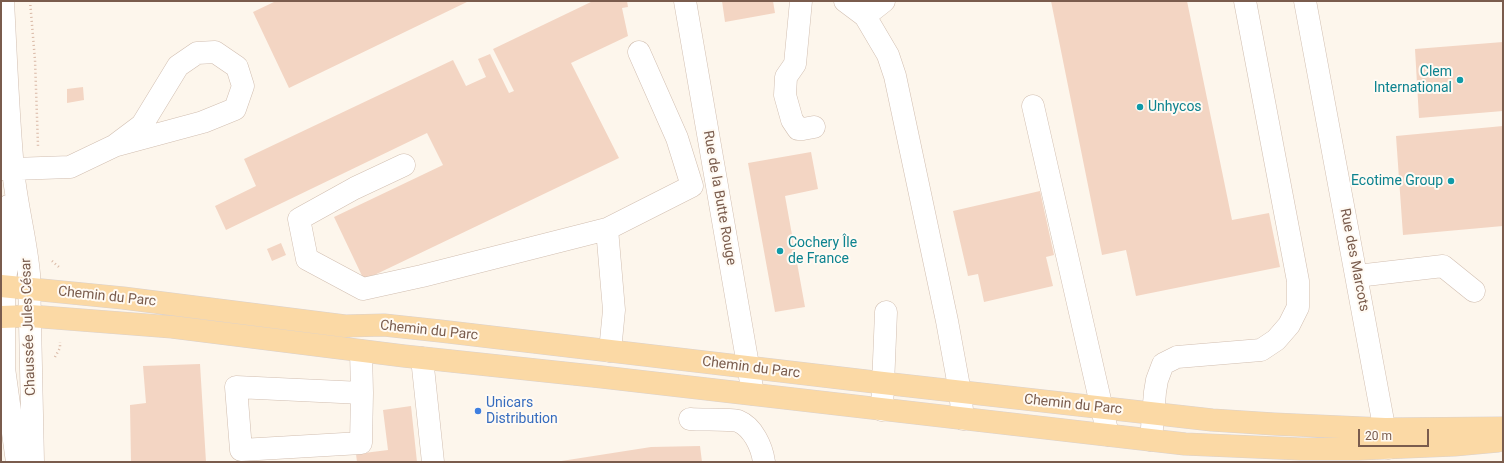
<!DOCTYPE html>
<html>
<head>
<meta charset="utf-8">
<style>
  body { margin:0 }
  #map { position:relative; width:1504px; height:463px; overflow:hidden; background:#fdf6ec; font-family:Roboto,sans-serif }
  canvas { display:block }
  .frame { position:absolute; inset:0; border:2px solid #7a5c4d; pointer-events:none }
  .scale { position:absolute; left:1358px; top:429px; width:71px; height:18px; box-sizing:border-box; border:2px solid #7a5c4d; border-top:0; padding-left:5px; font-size:12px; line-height:14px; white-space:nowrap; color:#7a5c4d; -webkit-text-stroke:3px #fffaf3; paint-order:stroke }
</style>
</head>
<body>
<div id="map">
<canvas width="1504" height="463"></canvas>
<div class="frame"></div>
<div class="scale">20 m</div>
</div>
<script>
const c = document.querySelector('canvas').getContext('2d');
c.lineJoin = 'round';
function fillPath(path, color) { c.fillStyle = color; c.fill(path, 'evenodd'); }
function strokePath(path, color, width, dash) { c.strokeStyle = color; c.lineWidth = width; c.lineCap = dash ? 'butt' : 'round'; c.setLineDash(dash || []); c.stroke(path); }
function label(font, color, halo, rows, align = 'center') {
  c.font = font + ' Roboto,sans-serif'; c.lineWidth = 4; c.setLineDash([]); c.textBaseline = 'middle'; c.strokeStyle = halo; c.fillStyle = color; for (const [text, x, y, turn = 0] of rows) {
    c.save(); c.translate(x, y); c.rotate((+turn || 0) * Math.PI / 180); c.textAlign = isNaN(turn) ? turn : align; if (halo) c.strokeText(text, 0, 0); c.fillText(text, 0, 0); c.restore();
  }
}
fillPath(new Path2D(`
  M 276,1 L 469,1 L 289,88 L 253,12 Z
  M 593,1 L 627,1 L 628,7 L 622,8 L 628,36 L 571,63 L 619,158 L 364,280 L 334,217 L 443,165 L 427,133 L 226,230 L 215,206 L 256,186 L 244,159 L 453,60 L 466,86 L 486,77 L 478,59 L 490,54 L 509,93 L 514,91 L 493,49 Z
  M 722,1 L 773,1 L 775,13 L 725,22 Z
  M 1051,1 L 1187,1 L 1232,220 L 1269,213 L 1280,267 L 1136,296 L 1126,250 L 1102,255 Z
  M 1503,42 L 1503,111 L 1419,118 L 1415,49 Z
  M 83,87 L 84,100 L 67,103 L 67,89 Z
  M 1503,126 L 1503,226 L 1403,235 L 1396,136 Z
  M 811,152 L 818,189 L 785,196 L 805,307 L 775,312 L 748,163 Z
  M 1040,191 L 1054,255 L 1046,257 L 1053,286 L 984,302 L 978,274 L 968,276 L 953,211 Z
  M 281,243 L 286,255 L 272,261 L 267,249 Z
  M 200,364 L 206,462 L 131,462 L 130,405 L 146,403 L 143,366 Z
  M 411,406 L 417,462 L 357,462 L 356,454 L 388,450 L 383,410 Z
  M 700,446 L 702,462 L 555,462 L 651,447 Z`), '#f3d5c3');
const minor = new Path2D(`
  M 3,1 C 6,57 8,113 13,169 C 16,204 26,239 29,274 L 33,462
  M 685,1 L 753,394
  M 801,1 L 795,64 L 786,77 L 785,95 L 792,120 L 798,129 L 803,129 L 814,127
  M 845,1 L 865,16 L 888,55 L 895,76 L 947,321 L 960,392 L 963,419
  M 1305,1 L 1388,448
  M 865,16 L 884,1
  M 1033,106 L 1108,435
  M 404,165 L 355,188 L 299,219 L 307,259 L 363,289 L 422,276 L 607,229
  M 1,169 L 13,169 L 70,167 L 114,146 L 203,122 L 235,109 L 243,86 L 237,67 L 215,52 L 197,53 L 178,66 L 142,125 L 114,146
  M 8,206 L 7,266 L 4,286 L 4,368 L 17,462
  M 1357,276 L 1443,266 L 1474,291
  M 361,351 L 362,393 L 236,387 L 241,450 L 361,443 L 362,393
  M 610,351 L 614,310 L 607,229 L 692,186 L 677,138 L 639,52
  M 422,358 L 433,462
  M 882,410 L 886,312
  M 690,419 C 700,420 730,419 738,421 C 753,427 762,447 764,462
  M 1151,440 L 1155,392 L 1157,380 L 1163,364 L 1177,357 L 1261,350 L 1276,340 L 1289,325 L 1298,307 L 1298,281 L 1245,1`);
const major = new Path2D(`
  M 1,286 L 123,298 L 345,326 L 384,325 L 440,331 L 883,383 L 1212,420 L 1274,424 L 1385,429 L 1503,428
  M 1,317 L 30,316 L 172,327 L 404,356 L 602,377 L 1185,444 L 1301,449 L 1358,449 L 1454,445 L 1498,441`);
strokePath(minor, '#d1beb0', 23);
strokePath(major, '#dad1cd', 23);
strokePath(new Path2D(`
  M 30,1 L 35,60 L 38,146
  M 52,261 L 60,268
  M 55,357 L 60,348 L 60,342`), '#d9b8a5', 2.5, [1, 3]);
strokePath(minor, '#fff', 22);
strokePath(major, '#fbd9a5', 22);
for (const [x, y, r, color] of [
  [1460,80,4,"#0f9aa8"],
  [1140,107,4,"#0f9aa8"],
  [1451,181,4,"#0f9aa8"],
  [780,251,4,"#0f9aa8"],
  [478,411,4,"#3f7fe0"]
]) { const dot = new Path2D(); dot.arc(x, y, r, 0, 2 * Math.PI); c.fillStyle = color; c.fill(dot); strokePath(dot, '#fffaf3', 1.5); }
label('14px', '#0d838f', '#fffaf3', [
  ["Clem",1452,72],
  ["International",1452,88],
  ["Unhycos",1148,107,"left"],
  ["Ecotime Group",1443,181],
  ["Cochery Île",788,243,"left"],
  ["de France",788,259,"left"]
], 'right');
label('14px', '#7a5c4d', '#fffaf3', [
  ["Rue de la Butte Rouge",719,198,80],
  ["Rue des Marcots",1354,260,79],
  ["Chemin du Parc",107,297,6],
  ["Chaussée Jules César",29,327,-92],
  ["Chemin du Parc",429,331,6],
  ["Chemin du Parc",751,368,7],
  ["Chemin du Parc",1073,405,6]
]);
label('14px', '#366cbe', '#fffaf3', [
  ["Unicars",486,403],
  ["Distribution",486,419]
], 'left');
</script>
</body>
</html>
